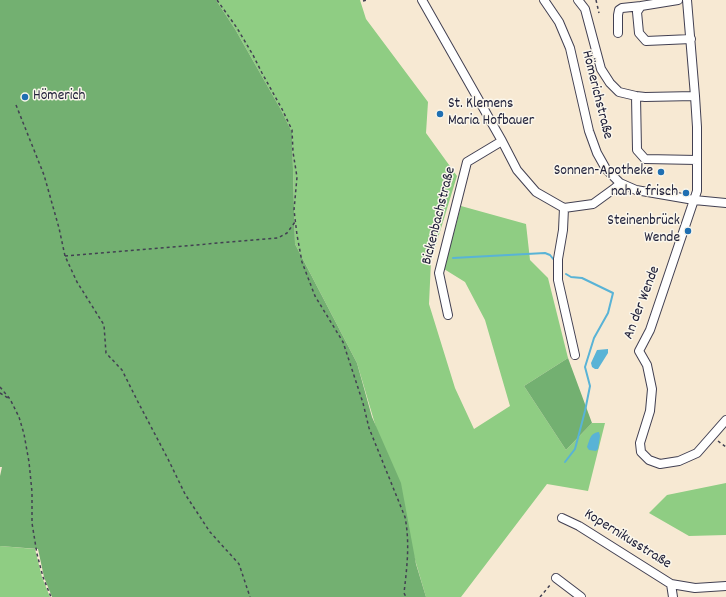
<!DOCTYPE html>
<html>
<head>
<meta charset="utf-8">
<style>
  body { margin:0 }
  canvas { display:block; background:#f7e9d3 }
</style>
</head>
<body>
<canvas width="726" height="597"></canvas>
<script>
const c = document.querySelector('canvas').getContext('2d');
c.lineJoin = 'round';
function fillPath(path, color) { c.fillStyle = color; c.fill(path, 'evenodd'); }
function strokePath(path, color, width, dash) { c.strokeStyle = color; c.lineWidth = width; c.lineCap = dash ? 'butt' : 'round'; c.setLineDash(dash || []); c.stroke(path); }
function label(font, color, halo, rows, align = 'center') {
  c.font = font + ' Dekko,sans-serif'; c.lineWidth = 3; c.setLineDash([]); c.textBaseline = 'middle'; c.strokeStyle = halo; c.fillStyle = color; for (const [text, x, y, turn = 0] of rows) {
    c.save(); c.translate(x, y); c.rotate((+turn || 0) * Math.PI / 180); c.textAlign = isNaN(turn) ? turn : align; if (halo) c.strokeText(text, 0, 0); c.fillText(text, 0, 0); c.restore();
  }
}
fillPath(new Path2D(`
  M 216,0 L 360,0 L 366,19 L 428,102 L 426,133 L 457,176 L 431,261 L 429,304 L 455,388 L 474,429 L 510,406 L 485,320 L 465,282 L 444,269 L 461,206 L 526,224 L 530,260 L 548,278 L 568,358 L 524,386 L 566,450 L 592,423 L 605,423 L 588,491 L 547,484 L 461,597 L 426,597 L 357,363 L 295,244 L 292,132 L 280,108 L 235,29 Z
  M 726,483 L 726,535 L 689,536 L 649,513 L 667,495 Z
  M 0,546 L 35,549 L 42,577 L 50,597 L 0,597 Z`), '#8fcd83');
fillPath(new Path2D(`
  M 0,0 L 216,0 L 235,29 L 280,108 L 292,132 L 295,244 L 357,363 L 372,417 L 401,483 L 416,564 L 426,597 L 52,597 L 44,577 L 38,549 L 0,546 L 0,476 L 2,467 L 0,467 Z
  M 568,358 L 592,423 L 566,450 L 524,386 Z`), '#73b071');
fillPath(new Path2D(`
  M 608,349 L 608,353 L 598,369 L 595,369 L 592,367 L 591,363 L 597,350 Z
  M 599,432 L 600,436 L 598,449 L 596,451 L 589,450 L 587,447 C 590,439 590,433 599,432 Z`), '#59b3d6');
strokePath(new Path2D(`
  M 453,258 L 545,253 L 550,255 L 554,260
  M 565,462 L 575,449 L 585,411 L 590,386 L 585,367 L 594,338 L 608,313 L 613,293 L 582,278 L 571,277 L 566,274`), '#59b3d6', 2);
const minor = new Path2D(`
  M 422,0 L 502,141 L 517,170 L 536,192 L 564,208 L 593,204 L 615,188 L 620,183
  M 544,0 L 559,22 L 570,48 L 589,131 L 597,153 L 606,169 L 620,183 L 636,190 L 694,200 L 726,203
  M 578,0 L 585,9 L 601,69 L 610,83 L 619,92 L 636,96 L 645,97 L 695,96
  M 678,0 L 641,6 L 637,12 L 639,33 L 646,41 L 691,39
  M 687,0 L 695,96 L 697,127 L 697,191 L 650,330 L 639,351 L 647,365 L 652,389 L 650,411 L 640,443 L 641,452 L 649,460 L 660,464 L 679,461 L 697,453 L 726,420
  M 618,33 L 618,15 L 619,10 L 622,8 L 641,6
  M 636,96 L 637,150 L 645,159 L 697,160
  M 564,208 L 563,230 L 558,259 L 558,280 L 575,355
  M 448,315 L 439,273 L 467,162 L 502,141
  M 562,518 L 579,526 L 671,584 L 695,588 L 726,586
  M 556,578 L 581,597
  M 671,584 L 673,597`);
strokePath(minor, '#424052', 10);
strokePath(new Path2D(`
  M 217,0 L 237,28 L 253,55 L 262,73 L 282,109 L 292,130 L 293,152 L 297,177 L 294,210 L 297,235 L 302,262 L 315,296 L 343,342 L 363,403 L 369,428 L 405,517 C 410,543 407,567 404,593 L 406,597
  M 596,0 L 599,13
  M 363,1 L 367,0
  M 16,105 L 44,175 L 59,228 L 65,256 L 77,282 L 104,325 L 106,353 L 122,370 L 138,402 L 168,459 L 185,494 L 210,532 L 239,564 L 250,597
  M 65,256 L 278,238 L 287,233 L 295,222
  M 0,387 L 10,399 L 19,417 L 24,434 L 29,462 L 32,492 L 32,523 L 37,554 L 43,577 L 51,597
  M 0,393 L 8,398
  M 718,441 L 726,447
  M 540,597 L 551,584`), '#424052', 1.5, [3, 3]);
strokePath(minor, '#fff', 8);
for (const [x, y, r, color] of [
  [25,97,4,"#1f6fb2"],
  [440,114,4,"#1f6fb2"],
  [661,172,4,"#1f6fb2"],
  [686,193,4,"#1f6fb2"],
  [688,231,4,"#1f6fb2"]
]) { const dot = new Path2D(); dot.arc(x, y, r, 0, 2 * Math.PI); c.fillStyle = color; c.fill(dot); strokePath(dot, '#fbf7ec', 1.5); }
label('15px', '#22223b', '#fbf7ec', [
  ["Hömerichstraße",596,95,76],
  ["Bickenbachstraße",440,216,-76],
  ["An der Wende",643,303,-69],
  ["Kopernikusstraße",627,540,32]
]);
label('15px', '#22223b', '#fbf7ec', [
  ["Hömerich",33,97,"left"],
  ["St. Klemens",448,105,"left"],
  ["Maria Hofbauer",448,122,"left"],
  ["Sonnen-Apotheke",653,172],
  ["nah & frisch",678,193],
  ["Steinenbrück",680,222],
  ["Wende",680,239]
], 'right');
</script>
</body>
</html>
